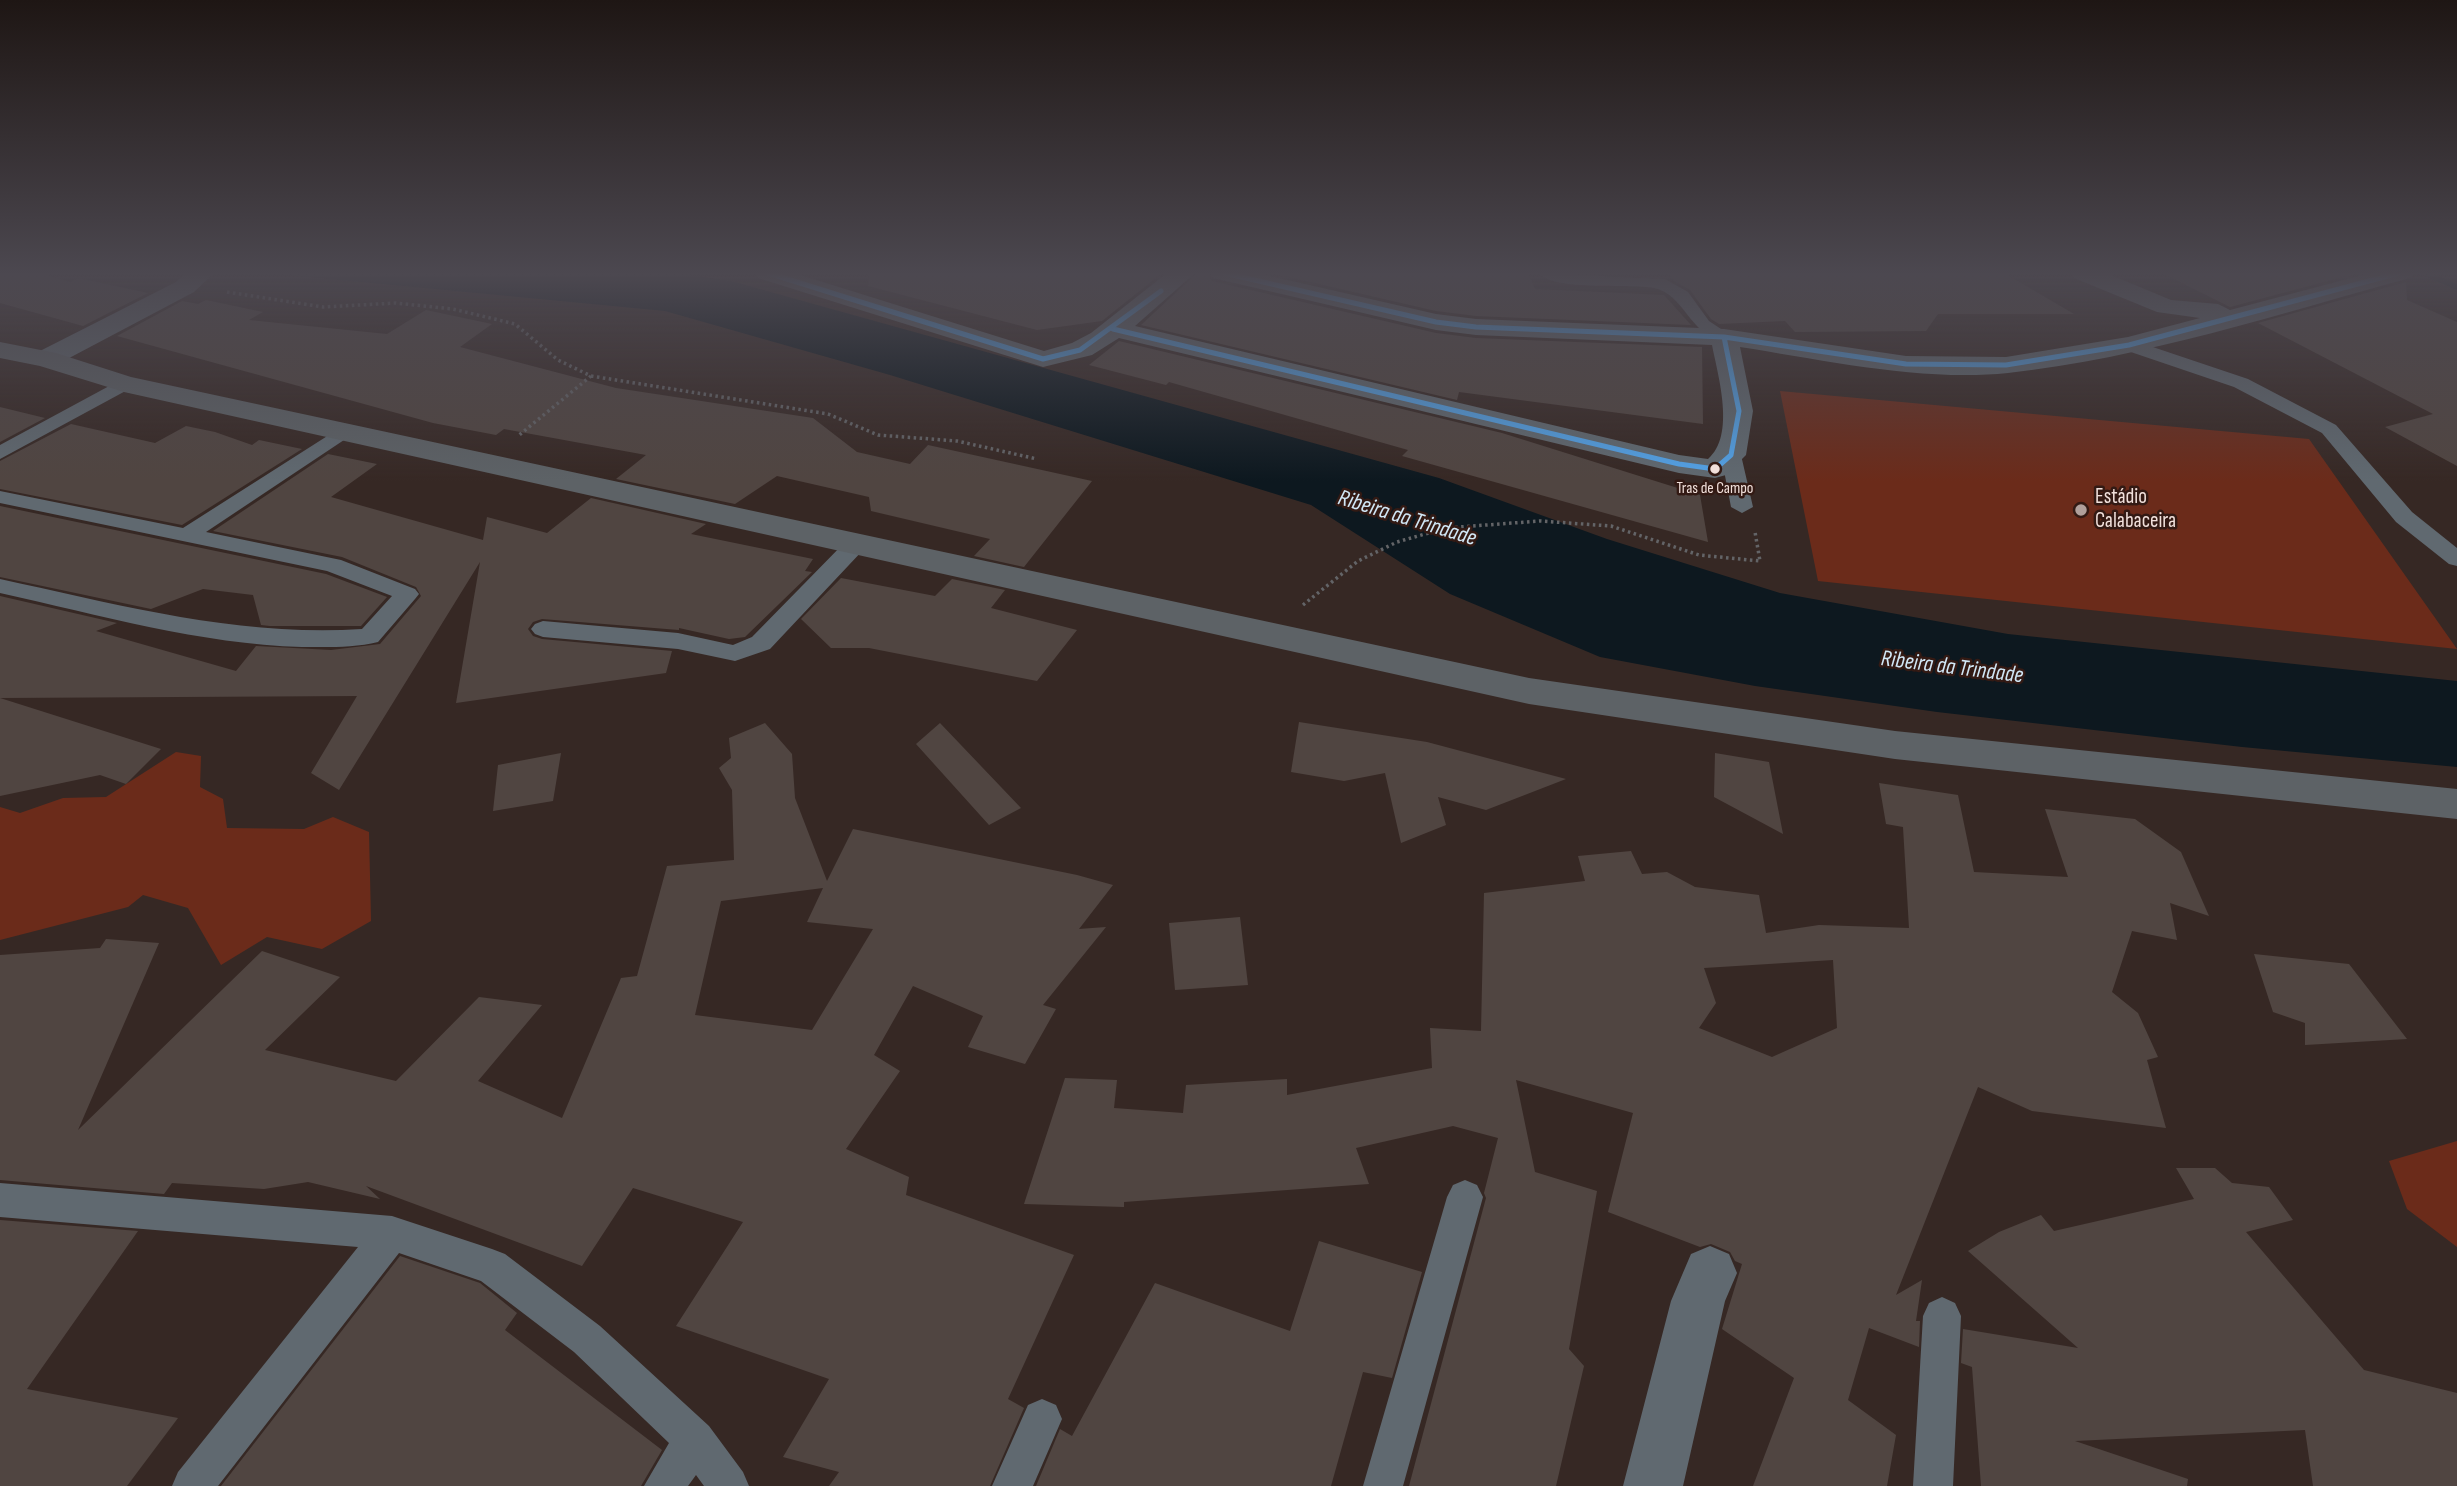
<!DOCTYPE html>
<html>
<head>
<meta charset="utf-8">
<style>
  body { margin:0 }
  canvas { display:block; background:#362824 }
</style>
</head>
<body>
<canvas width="2457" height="1486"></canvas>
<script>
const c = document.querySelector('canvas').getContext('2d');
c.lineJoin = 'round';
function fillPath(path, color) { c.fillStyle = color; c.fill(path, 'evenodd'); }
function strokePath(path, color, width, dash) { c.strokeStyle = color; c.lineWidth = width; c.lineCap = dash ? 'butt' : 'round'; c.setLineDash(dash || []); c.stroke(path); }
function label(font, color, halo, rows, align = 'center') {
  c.font = font + ' "Sofia Sans Condensed",sans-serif'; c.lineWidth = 5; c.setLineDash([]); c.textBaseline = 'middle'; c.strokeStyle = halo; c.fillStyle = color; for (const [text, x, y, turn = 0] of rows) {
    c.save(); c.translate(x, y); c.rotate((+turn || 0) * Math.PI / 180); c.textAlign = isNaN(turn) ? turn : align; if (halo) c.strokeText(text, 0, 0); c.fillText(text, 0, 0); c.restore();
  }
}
fillPath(new Path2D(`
  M 1780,391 L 2309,439 L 2457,649 L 1818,581 Z
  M 176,752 L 201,756 L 200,787 L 223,799 L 227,828 L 304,829 L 333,817 L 369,832 L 371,921 L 322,949 L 267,937 L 221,965 L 188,908 L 143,895 L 128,907 L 0,940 L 0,807 L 20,813 L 63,798 L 106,797 Z
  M 2457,1141 L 2457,1247 L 2407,1209 L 2389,1161 Z`), '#6b2b1a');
fillPath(new Path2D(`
  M 268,273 L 673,273 L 731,281 L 1439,478 L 1607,539 L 1780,593 L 2008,634 L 2457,681 L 2457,767 L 2242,747 L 1937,712 L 1755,686 L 1600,657 L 1450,594 L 1311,505 L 890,375 L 665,311 Z`), '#0d181f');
fillPath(new Path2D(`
  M 2418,273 L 2431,273 L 2457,284 L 2457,290 Z`), '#0d181f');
fillPath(new Path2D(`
  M 0,273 L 40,273 L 70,282 L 78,278 L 148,293 L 83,326 L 0,303 Z
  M 869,273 L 1162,273 L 1102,321 L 1037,330 L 868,286 Z
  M 1197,273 L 1208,273 L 1212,281 L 1436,333 L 1476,338 L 1702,347 L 1703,424 L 1459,392 L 1457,400 L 1141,325 Z
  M 1271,273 L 1528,273 L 1535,289 L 1664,295 L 1691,325 L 1476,316 L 1436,311 Z
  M 1670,273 L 2004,273 L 2074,314 L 1938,314 L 1926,331 L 1795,332 L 1785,321 L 1719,324 L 1711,319 L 1690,290 L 1674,281 Z
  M 2162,273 L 2358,273 L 2230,307 Z
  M 2406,282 L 2407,300 L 2457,322 L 2457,466 L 2385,427 L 2433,414 L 2258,323 Z
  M 206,300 L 263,312 L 249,320 L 387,334 L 426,310 L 492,324 L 460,347 L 616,388 L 813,418 L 857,452 L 910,464 L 928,445 L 1092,481 L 1024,567 L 974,556 L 990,539 L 871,511 L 869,497 L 777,476 L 735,504 L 616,479 L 646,455 L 504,429 L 496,435 L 433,423 L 117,336 L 182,301 L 198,304 Z
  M 1119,341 L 1502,433 L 1700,495 L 1708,542 L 1402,456 L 1408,450 L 1169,382 L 1166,385 L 1089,365 Z
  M 0,407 L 45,418 L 0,442 Z
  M 71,424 L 155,443 L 186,426 L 215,432 L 252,445 L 259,440 L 302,449 L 182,525 L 0,489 L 0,461 Z
  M 328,454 L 377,464 L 331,497 L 483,540 L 487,517 L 547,533 L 591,498 L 706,524 L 691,534 L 813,559 L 805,571 L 812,572 L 745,637 L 729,639 L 679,628 L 679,630 L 542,619 L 533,622 L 528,629 L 533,636 L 542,639 L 672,651 L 666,673 L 456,703 L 480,562 L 339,790 L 311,773 L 357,696 L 0,698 L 0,596 L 117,623 L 96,631 L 236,671 L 256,646 L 331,650 L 380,644 L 421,596 L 416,587 L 342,557 L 213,531 Z
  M 0,506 L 326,574 L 387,597 L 361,626 L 270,626 L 261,625 L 253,595 L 203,589 L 151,609 L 0,577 Z
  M 841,578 L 935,596 L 952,579 L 1005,590 L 991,608 L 1077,630 L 1037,681 L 869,648 L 831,648 L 801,619 Z
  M 0,698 L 161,749 L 126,784 L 100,775 L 0,796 Z
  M 1299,722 L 1427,742 L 1566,779 L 1486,810 L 1438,797 L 1446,825 L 1401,843 L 1385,773 L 1344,781 L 1291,772 Z
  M 765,723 L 792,754 L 795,798 L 827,881 L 853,829 L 1077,875 L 1113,885 L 1079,929 L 1106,927 L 1043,1005 L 1056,1009 L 1025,1064 L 968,1047 L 983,1016 L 913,986 L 874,1055 L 900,1071 L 846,1149 L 909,1177 L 906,1195 L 1074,1255 L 1008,1399 L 1024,1408 L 990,1486 L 829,1486 L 839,1472 L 783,1457 L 829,1379 L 676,1326 L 743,1222 L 633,1188 L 582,1266 L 366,1186 L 380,1199 L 308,1182 L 264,1189 L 172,1183 L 164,1194 L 0,1180 L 0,955 L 100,948 L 106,939 L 159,943 L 78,1130 L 262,951 L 340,977 L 265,1050 L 396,1081 L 479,997 L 542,1005 L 478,1081 L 562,1118 L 621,978 L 637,976 L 667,866 L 734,860 L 732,790 L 719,768 L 731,758 L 729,738 ZM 823,888 L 807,922 L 873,929 L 812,1030 L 695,1015 L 721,901 Z
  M 940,723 L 1021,808 L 989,825 L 916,744 Z
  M 561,753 L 553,801 L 493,811 L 498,765 Z
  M 1715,753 L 1769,762 L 1783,834 L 1714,797 Z
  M 1879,783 L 1958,795 L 1974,872 L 2068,877 L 2045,809 L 2135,819 L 2181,852 L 2209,916 L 2170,903 L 2177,940 L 2132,931 L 2112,992 L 2138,1013 L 2158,1057 L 2147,1060 L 2166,1128 L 2032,1111 L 1978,1087 L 1896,1295 L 1922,1280 L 1916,1321 L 1920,1321 L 1919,1347 L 1869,1328 L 1848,1400 L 1896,1435 L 1887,1486 L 1753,1486 L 1794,1378 L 1722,1329 L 1742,1264 L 1735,1261 L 1730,1252 L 1711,1244 L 1700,1247 L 1608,1212 L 1633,1113 L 1516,1080 L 1535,1172 L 1597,1191 L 1569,1349 L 1584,1366 L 1556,1486 L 1409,1486 L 1486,1198 L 1484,1193 L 1498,1138 L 1453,1126 L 1356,1148 L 1369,1184 L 1124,1202 L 1124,1207 L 1024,1204 L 1065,1078 L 1117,1080 L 1114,1108 L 1183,1113 L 1186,1085 L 1287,1079 L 1287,1095 L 1432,1068 L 1430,1028 L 1481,1031 L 1484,893 L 1585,881 L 1578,856 L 1631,851 L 1642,874 L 1667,872 L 1695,887 L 1759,895 L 1766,933 L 1819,925 L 1909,928 L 1903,827 L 1886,824 ZM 1833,960 L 1837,1028 L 1772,1057 L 1699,1028 L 1716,1003 L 1704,968 Z
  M 1240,917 L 1248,985 L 1175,990 L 1169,923 Z
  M 2254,954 L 2349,964 L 2407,1039 L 2305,1045 L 2305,1023 L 2273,1012 Z
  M 2176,1168 L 2215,1168 L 2232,1183 L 2269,1187 L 2293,1220 L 2246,1232 L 2364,1370 L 2457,1393 L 2457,1486 L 2313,1486 L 2305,1430 L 2075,1441 L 2188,1479 L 2187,1486 L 1981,1486 L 1972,1367 L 1961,1363 L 1963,1329 L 2078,1348 L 1968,1251 L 1999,1232 L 2041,1215 L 2054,1231 L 2194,1199 Z
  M 0,1220 L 138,1231 L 27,1389 L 178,1418 L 127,1486 L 0,1486 Z
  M 1319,1241 L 1422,1272 L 1392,1378 L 1363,1372 L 1331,1486 L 1036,1486 L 1060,1429 L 1072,1436 L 1155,1283 L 1290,1331 Z
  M 400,1256 L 480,1283 L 517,1313 L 505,1330 L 662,1450 L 641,1486 L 221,1486 Z`), '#504541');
strokePath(new Path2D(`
  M 227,292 L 323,307 L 396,303 L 453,309 L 515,324 L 558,360 L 591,376 L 518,436
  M 591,376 L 828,414 L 878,435 L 957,441 L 1037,459
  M 1303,605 L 1358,561 L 1397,542 L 1446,528 L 1540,521 L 1611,526 L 1699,555 L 1760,561 L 1755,532`), '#636467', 3.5, [2.5, 3.5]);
fillPath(new Path2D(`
  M 1538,273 L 1665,279 L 1688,292 L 1709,321 L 1733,337 L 1724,342 C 1689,334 1684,294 1654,288 C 1627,283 1557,292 1538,273 Z
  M 2129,339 L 2248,379 L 2336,425 L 2412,512 L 2457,548 L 2457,566 L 2449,564 L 2396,522 L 2322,433 L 2234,387 L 2122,349 L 2120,345 Z
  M 124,378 L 131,380 L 134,384 L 131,388 L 0,459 L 0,445 Z
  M 343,426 L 353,432 L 350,436 L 206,532 L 341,560 L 415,589 L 419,594 L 415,599 L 378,642 C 354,648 327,647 302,647 C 200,644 100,615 0,593 L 0,579 C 120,605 238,637 362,629 L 392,596 L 327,571 L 0,503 L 0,491 L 183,528 Z
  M 1731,449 L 1741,455 L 1753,507 L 1742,513 L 1731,507 L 1721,455 Z
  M 856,537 L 867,544 L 864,549 L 770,649 L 735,661 L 678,649 L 543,637 L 535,634 L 531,629 L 535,624 L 543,621 L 678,633 L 733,645 L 752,637 L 848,539 Z
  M 1465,1180 L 1477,1185 L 1483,1197 L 1403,1486 L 1363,1486 L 1447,1197 L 1453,1185 Z
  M 0,1183 L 392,1216 L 492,1249 L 505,1254 L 600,1326 L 709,1426 L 743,1472 L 749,1486 L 704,1486 L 696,1475 L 688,1486 L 644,1486 L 669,1443 L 574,1352 L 481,1281 L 399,1253 L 218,1486 L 172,1486 L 178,1472 L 358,1247 L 0,1217 Z
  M 1942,1297 L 1955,1303 L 1961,1316 L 1953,1486 L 1913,1486 L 1923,1316 L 1929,1303 Z
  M 1042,1399 L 1056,1405 L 1062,1419 L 1033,1486 L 992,1486 L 1028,1405 Z`), '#606970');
fillPath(new Path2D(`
  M 186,273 L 214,273 L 194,292 L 56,365 L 36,365 L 32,359 L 36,353 L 176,282 Z
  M 755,273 L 794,273 L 1044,351 L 1072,343 L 1091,333 L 1167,273 L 1195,273 L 1135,326 L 1679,455 L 1708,459 C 1736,435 1718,376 1712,345 L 1476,335 L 1436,330 L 1213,278 L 1210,273 L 1257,273 L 1436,314 L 1476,319 L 1724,329 L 1906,356 L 2006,357 L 2128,337 L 2200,318 L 2157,312 L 2074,278 L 2071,273 L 2106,273 L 2171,300 L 2218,304 L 2230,310 L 2370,273 L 2413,273 L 2410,278 C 2278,314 2144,358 2008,373 C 1922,382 1824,360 1740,347 L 1753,411 L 1746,455 L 1726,475 L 1715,478 L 1679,473 L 1119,338 L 1092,355 L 1043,367 L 758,278 Z
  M 1710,1246 L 1729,1254 L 1737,1273 L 1725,1301 L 1683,1486 L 1623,1486 L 1671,1301 L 1691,1254 Z`), '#606970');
fillPath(new Path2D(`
  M 0,342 L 56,353 L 131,377 L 1529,678 L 1895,731 L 2457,789 L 2457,819 L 1895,759 L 1529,704 L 124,392 L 40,366 L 0,358 Z`), '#5d6266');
strokePath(new Path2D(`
  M 768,273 L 1043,359 L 1080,350 L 1161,291
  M 1224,273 L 1436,322 L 1476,327 L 1724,337 L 1906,364 L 2006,365 L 2129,345 L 2399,273
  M 1113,329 L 1679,464 L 1715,469 L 1731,455 L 1739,411 L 1724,337`), '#53a3e8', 5);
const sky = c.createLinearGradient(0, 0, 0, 481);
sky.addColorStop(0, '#1e1614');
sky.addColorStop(0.57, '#4c4850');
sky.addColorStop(1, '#4c485000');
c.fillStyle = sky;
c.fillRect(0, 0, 2457, 481);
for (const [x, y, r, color] of [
  [1715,469,6,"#f1e0db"],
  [2081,510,7,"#b0a09b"]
]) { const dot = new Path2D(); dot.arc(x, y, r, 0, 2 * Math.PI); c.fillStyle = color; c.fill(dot); strokePath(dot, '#331a14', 2.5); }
label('16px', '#f1e0db', '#331a14', [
  ["Tras de Campo",1715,489]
]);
label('21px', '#f1e0db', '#331a14', [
  ["Estádio",2095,498],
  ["Calabaceira",2095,522]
], 'left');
label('italic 23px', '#d1e7f6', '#331a14', [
  ["Ribeira da Trindade",1407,519,17],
  ["Ribeira da Trindade",1952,668,7]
]);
</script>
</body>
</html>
